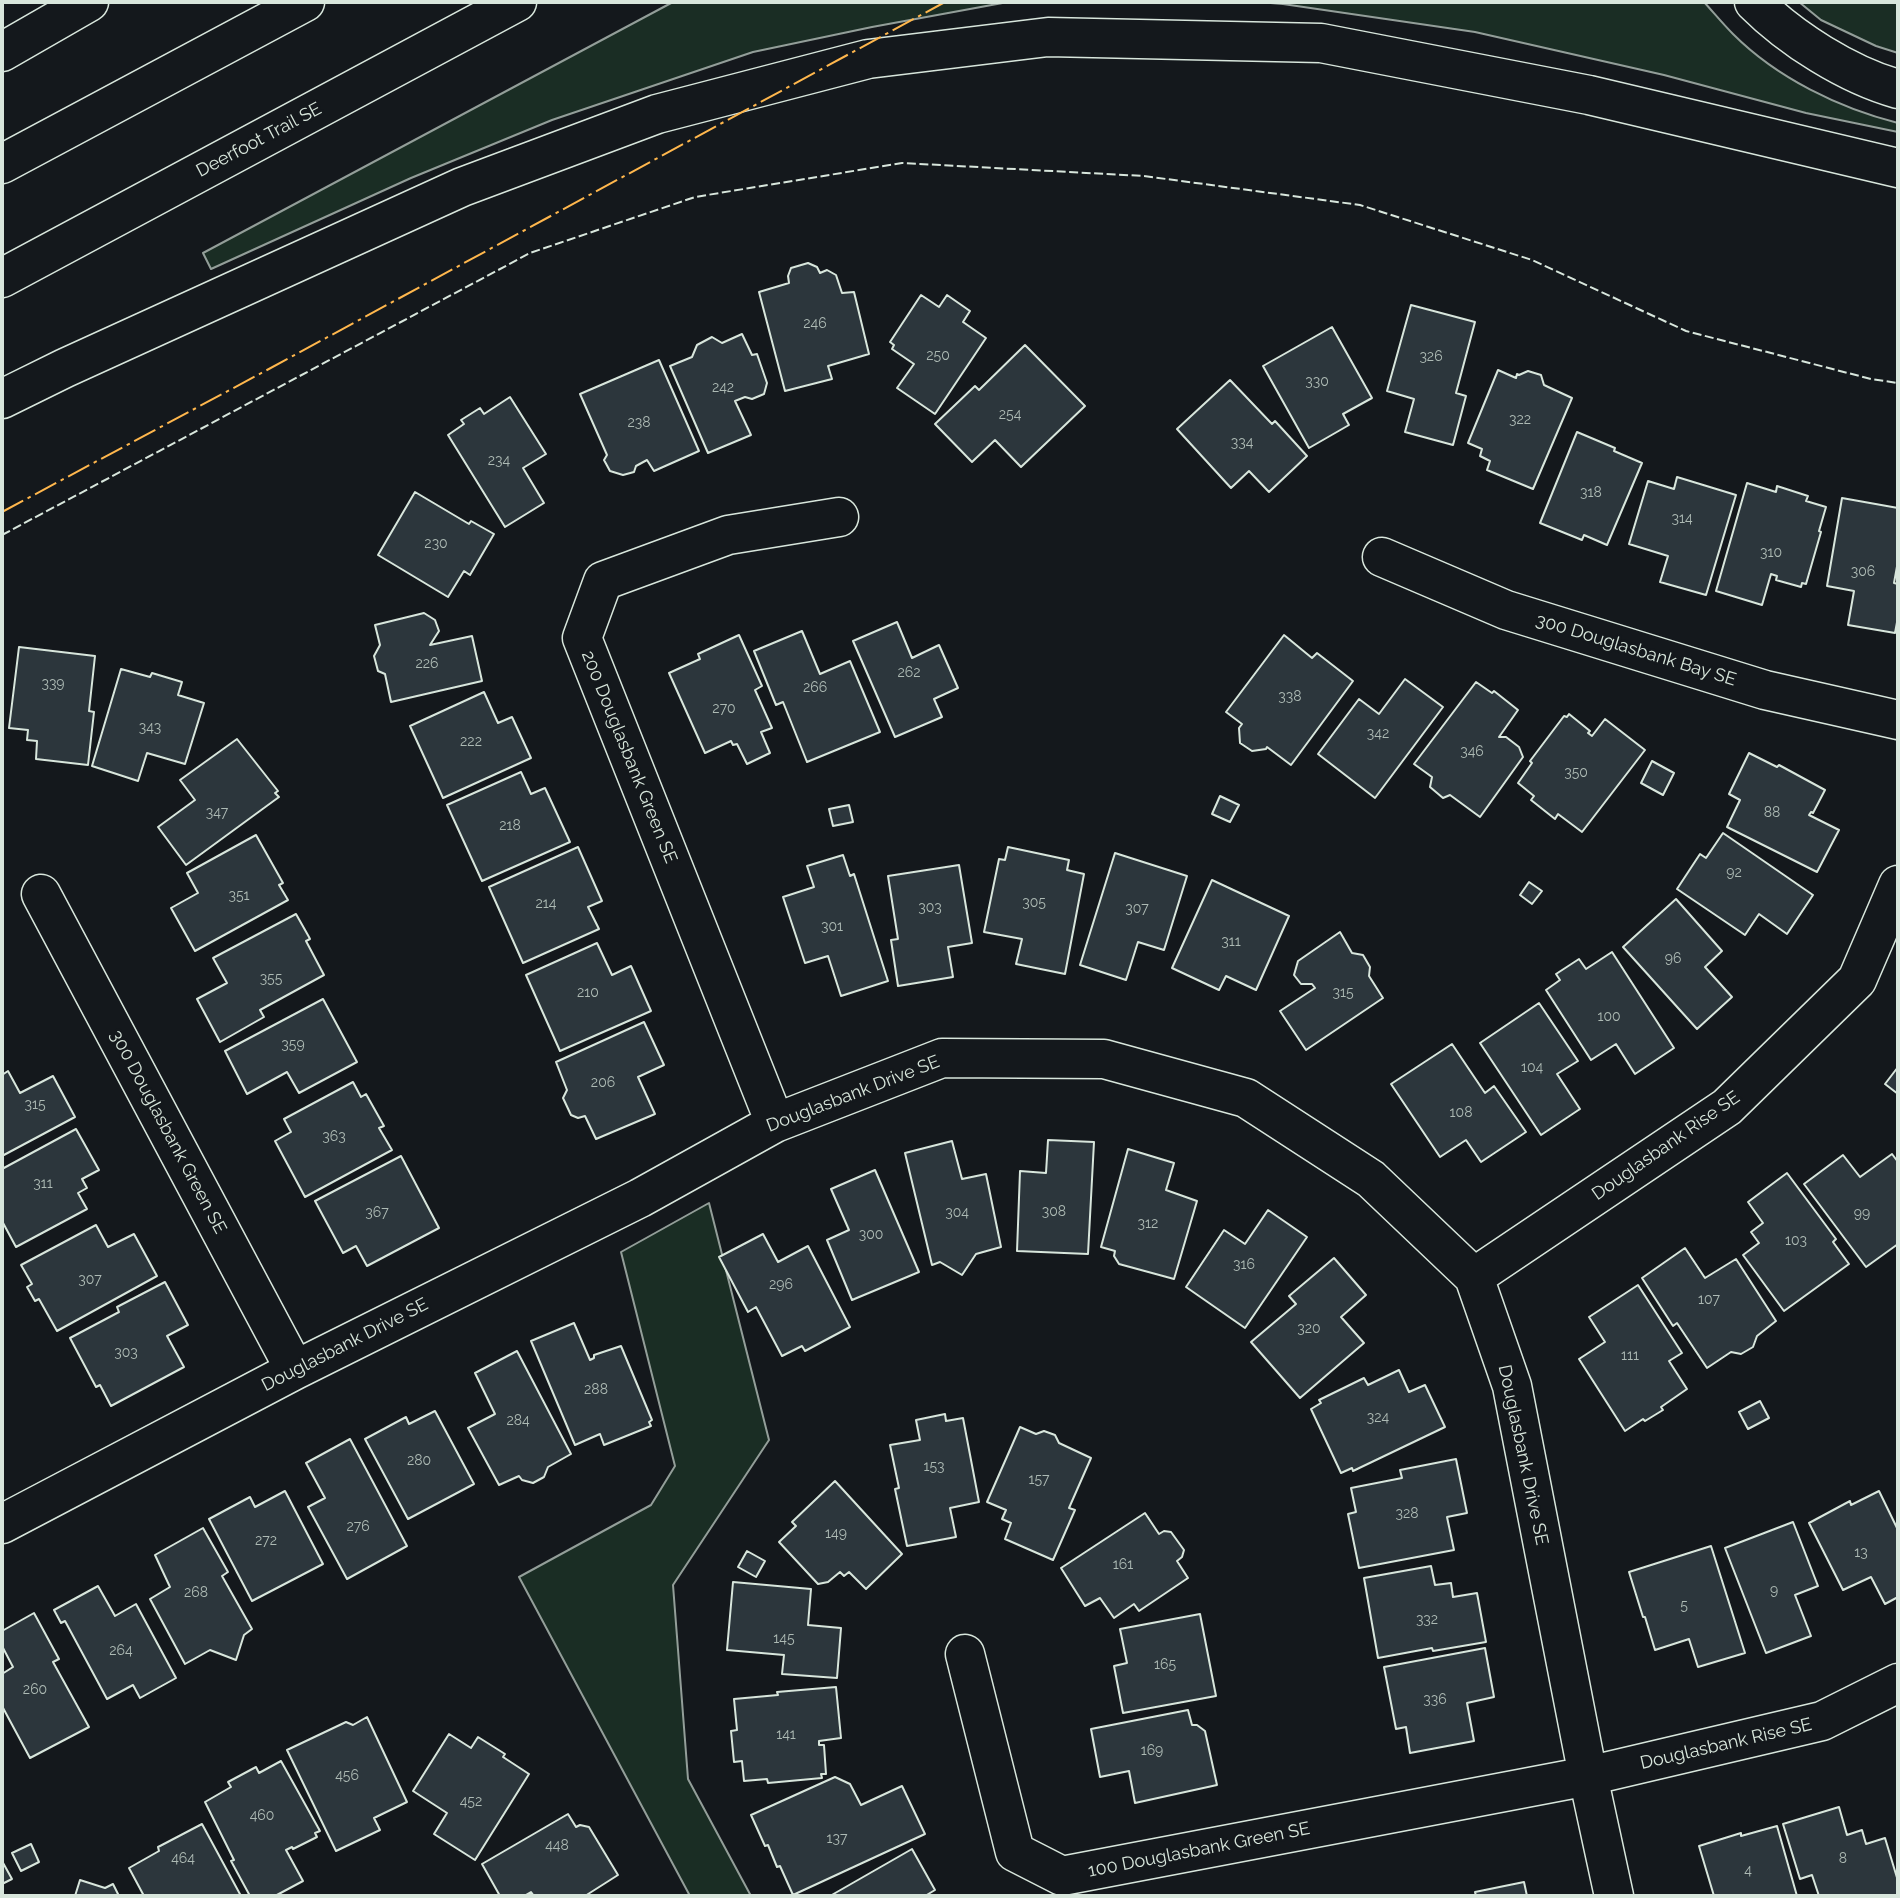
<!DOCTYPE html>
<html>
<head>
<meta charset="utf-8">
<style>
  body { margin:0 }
  #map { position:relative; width:1900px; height:1898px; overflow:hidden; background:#14181c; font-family:Raleway,sans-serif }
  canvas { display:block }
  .frame { position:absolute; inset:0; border:4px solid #d8e6dc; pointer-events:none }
</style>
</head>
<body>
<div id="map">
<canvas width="1900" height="1898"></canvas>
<div class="frame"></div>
</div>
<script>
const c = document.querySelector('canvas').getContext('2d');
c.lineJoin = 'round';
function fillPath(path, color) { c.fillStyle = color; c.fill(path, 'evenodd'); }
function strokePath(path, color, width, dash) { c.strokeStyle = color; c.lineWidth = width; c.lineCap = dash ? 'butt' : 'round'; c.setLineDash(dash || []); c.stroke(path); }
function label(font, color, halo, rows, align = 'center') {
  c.font = font + ' Raleway,sans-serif'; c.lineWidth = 5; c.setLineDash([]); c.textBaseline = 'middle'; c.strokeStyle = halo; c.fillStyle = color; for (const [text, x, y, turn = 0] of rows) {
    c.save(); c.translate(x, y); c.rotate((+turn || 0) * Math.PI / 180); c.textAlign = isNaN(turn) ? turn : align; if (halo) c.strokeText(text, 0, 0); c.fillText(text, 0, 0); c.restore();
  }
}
const green = new Path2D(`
  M 673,2 L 1008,2 L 872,27 L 753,52 L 552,120 L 411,178 L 211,269 L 203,253 Z
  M 1258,2 L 1704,2 C 1714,13 1723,24 1733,34 C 1777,78 1839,108 1898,123 L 1898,132 L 1806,113 L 1664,75 L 1475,32 L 1283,4 Z
  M 1799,2 L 1898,2 L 1898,53 L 1876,46 L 1821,20 Z
  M 709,1203 L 769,1440 L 673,1585 L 688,1779 L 751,1896 L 690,1896 L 519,1577 L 651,1505 L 675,1466 L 621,1252 Z`);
fillPath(green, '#1a2d24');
strokePath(green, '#939e99', 2);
const building = new Path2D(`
  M 808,263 L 817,267 L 820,273 L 827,270 L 836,275 L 842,293 L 854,292 L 869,354 L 828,366 L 832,379 L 785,391 L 759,292 L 789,283 L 788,276 L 791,268 Z
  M 921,295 L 939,307 L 947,295 L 970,311 L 963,322 L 986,338 L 935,414 L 897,388 L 914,364 L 892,349 L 894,345 L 890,342 Z
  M 1411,305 L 1475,322 L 1456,393 L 1466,396 L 1453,445 L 1405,432 L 1414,399 L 1387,391 Z
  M 1332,327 L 1372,398 L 1343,414 L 1349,425 L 1309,448 L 1263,366 Z
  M 742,334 L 752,355 L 757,354 L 767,383 L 764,394 L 752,399 L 745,397 L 735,401 L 751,435 L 708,453 L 670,366 L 692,357 L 697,345 L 712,337 L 722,343 Z
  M 1025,345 L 1085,406 L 1021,467 L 995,440 L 972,462 L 935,424 L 975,386 L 979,390 Z
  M 659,360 L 699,451 L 654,471 L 647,460 L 636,466 L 634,472 L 623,475 L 610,471 L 604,460 L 607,455 L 580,394 Z
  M 1498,370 L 1516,378 L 1517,374 L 1519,375 L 1528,371 L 1541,375 L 1544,385 L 1572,398 L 1533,489 L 1487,470 L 1490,461 L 1480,456 L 1482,449 L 1468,443 Z
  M 1230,380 L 1272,424 L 1275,421 L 1307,456 L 1269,492 L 1249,471 L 1231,488 L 1177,429 Z
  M 510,397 L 546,454 L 523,468 L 544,503 L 505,527 L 448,435 L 464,424 L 461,420 L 480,408 L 484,414 Z
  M 1577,432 L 1615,448 L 1614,451 L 1642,463 L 1607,545 L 1584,535 L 1582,540 L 1540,523 Z
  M 1677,477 L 1736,495 L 1706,595 L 1660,582 L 1668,556 L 1629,544 L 1648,481 L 1674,489 Z
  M 1747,483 L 1776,492 L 1777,486 L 1808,496 L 1806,501 L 1826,507 L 1819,531 L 1821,532 L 1806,584 L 1802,583 L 1801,587 L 1776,580 L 1777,576 L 1771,574 L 1762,605 L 1716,591 Z
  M 415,492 L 469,524 L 471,521 L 494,534 L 470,575 L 464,571 L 448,597 L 378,555 Z
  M 1842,498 L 1898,508 L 1898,561 L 1894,583 L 1898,584 L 1898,617 L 1895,633 L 1848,625 L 1854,591 L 1827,586 Z
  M 424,613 L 435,620 L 439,631 L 430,645 L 472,636 L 482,681 L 391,702 L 385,674 L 378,671 L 374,656 L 380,645 L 375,625 Z
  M 897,622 L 912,658 L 939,645 L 958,688 L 934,699 L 942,717 L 895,737 L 853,641 Z
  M 802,631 L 820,674 L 850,661 L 880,732 L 807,762 L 783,702 L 776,705 L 754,651 Z
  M 739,635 L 762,686 L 755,690 L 772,728 L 761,732 L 770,753 L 747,764 L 737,744 L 733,745 L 731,741 L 705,753 L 669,673 L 700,659 L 698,654 Z
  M 1284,635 L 1312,658 L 1317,653 L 1353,681 L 1291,765 L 1267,747 L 1266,749 L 1252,751 L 1240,743 L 1239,728 L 1242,724 L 1226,712 Z
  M 19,647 L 95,656 L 89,711 L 94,712 L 88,765 L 36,759 L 37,741 L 27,740 L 28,730 L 9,728 Z
  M 121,669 L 150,677 L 152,673 L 182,682 L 178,695 L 204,703 L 185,764 L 147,753 L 138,781 L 92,766 Z
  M 1405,679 L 1443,707 L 1375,798 L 1318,754 L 1359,699 L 1379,714 Z
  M 1476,682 L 1492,693 L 1494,691 L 1518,710 L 1499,737 L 1506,737 L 1519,747 L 1523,757 L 1480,817 L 1450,795 L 1443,798 L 1430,787 L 1432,777 L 1414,764 Z
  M 484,692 L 498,723 L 512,717 L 531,758 L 443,798 L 410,726 Z
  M 1569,714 L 1590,731 L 1588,733 L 1592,736 L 1605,719 L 1645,750 L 1582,832 L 1558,814 L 1555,819 L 1531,800 L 1534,796 L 1518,783 L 1532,763 L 1530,761 L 1564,716 L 1567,717 Z
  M 237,739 L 278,791 L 275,793 L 279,797 L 186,865 L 158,827 L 195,800 L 180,780 Z
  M 1749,753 L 1777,767 L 1779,765 L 1825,790 L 1813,813 L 1811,812 L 1809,815 L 1839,830 L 1817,872 L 1727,827 L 1740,800 L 1729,794 Z
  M 1652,761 L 1674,773 L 1663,795 L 1641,783 Z
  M 521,772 L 531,794 L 545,788 L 570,842 L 482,881 L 447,805 Z
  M 1220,796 L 1239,805 L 1230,822 L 1212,814 Z
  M 849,805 L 853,822 L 833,826 L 829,809 Z
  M 1723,833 L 1813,895 L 1787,934 L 1759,914 L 1745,935 L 1677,889 L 1700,854 L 1706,858 Z
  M 256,835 L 283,883 L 279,885 L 288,900 L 195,951 L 171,908 L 198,893 L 187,873 Z
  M 578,847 L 602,901 L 588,907 L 599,929 L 523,963 L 489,887 Z
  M 1008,847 L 1069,860 L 1067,870 L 1084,874 L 1065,974 L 1016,964 L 1022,939 L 984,932 L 999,859 L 1005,860 Z
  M 1115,853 L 1187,876 L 1164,950 L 1138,942 L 1126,980 L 1080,965 Z
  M 843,855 L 850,876 L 854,874 L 888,981 L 841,996 L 828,956 L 805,963 L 783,897 L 814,887 L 807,866 Z
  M 959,865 L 972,943 L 948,947 L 953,977 L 898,986 L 891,940 L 898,939 L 888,876 Z
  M 1212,880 L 1289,916 L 1256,990 L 1226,976 L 1219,990 L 1172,968 Z
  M 1529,882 L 1542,891 L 1532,904 L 1520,895 Z
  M 1676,899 L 1722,951 L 1705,967 L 1732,997 L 1697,1029 L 1623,947 Z
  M 296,914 L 309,937 L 310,939 L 306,941 L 324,975 L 260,1010 L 264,1017 L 220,1042 L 197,999 L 227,983 L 213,958 Z
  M 1340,932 L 1352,953 L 1363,955 L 1370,967 L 1369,976 L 1383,998 L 1306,1050 L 1280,1011 L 1315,988 L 1312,984 L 1301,984 L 1294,975 L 1298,961 Z
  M 597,943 L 612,975 L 631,966 L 651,1011 L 560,1051 L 526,975 Z
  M 1612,952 L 1674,1048 L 1635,1074 L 1616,1044 L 1591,1060 L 1546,990 L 1560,980 L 1556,974 L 1579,959 L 1586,969 Z
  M 323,999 L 357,1062 L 299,1093 L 287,1072 L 247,1094 L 225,1051 Z
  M 1539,1003 L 1578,1061 L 1557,1074 L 1580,1109 L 1541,1135 L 1480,1043 Z
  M 644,1022 L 664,1065 L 638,1077 L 655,1114 L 596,1139 L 585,1116 L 578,1118 L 571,1115 L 563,1098 L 567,1090 L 556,1062 Z
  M 1452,1044 L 1485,1093 L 1494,1086 L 1526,1132 L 1481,1162 L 1466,1140 L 1440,1157 L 1391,1084 Z
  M 1898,1067 L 1898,1094 L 1885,1084 Z
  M 8,1071 L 20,1093 L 53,1076 L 75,1117 L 2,1156 L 2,1075 Z
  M 353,1082 L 361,1097 L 366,1094 L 384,1126 L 379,1128 L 392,1150 L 305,1197 L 275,1141 L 291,1132 L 284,1119 Z
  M 76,1129 L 99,1170 L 82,1179 L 87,1188 L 78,1193 L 87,1209 L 16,1247 L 2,1221 L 2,1169 Z
  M 1048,1140 L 1094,1142 L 1088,1254 L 1017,1251 L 1020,1171 L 1046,1173 Z
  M 952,1141 L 962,1179 L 986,1174 L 1001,1247 L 976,1254 L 962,1275 L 940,1262 L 932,1265 L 905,1153 Z
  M 1128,1149 L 1174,1163 L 1166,1190 L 1197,1201 L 1174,1279 L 1119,1264 L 1114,1256 L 1115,1251 L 1101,1247 Z
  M 1892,1154 L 1898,1162 L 1898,1244 L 1866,1267 L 1804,1184 L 1843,1155 L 1860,1177 Z
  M 401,1156 L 439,1228 L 367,1266 L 356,1246 L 343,1253 L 315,1201 Z
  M 875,1170 L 919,1272 L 852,1300 L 827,1240 L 849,1230 L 831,1189 Z
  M 1787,1173 L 1836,1239 L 1833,1242 L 1849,1264 L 1784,1311 L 1743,1255 L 1759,1243 L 1751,1232 L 1763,1223 L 1748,1202 Z
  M 1268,1210 L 1307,1237 L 1245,1328 L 1186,1287 L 1224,1230 L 1245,1244 Z
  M 96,1225 L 108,1247 L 134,1234 L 157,1276 L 57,1331 L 39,1299 L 35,1301 L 27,1287 L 32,1284 L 21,1265 Z
  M 763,1234 L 778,1262 L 808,1246 L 850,1327 L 805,1351 L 802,1346 L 782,1356 L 756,1307 L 748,1312 L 719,1257 Z
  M 1685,1248 L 1705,1278 L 1736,1259 L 1776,1321 L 1757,1336 L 1753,1347 L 1741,1354 L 1731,1352 L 1707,1368 L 1677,1323 L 1673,1326 L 1642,1278 Z
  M 1334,1258 L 1366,1295 L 1341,1317 L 1364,1343 L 1300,1398 L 1251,1342 L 1296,1304 L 1289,1296 Z
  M 165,1282 L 188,1325 L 167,1336 L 184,1367 L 111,1406 L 100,1385 L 96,1387 L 70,1338 L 119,1312 L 117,1307 Z
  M 1638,1285 L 1682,1353 L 1669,1361 L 1687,1389 L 1661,1407 L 1663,1410 L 1645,1421 L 1643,1419 L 1625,1431 L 1579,1359 L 1605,1342 L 1589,1317 Z
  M 574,1323 L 590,1360 L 594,1358 L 594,1355 L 621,1346 L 652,1420 L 649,1422 L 651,1426 L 604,1445 L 600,1434 L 575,1445 L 531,1341 Z
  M 517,1351 L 571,1454 L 548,1467 L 544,1477 L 533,1483 L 522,1480 L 519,1476 L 499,1485 L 468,1428 L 495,1414 L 475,1373 Z
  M 1399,1370 L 1409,1392 L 1425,1385 L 1445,1427 L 1353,1471 L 1352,1468 L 1341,1473 L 1311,1409 L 1321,1403 L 1319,1400 L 1364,1378 L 1368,1385 Z
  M 1760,1401 L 1769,1418 L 1748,1429 L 1739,1412 Z
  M 435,1411 L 474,1484 L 408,1519 L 365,1439 L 406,1417 L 409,1424 Z
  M 945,1414 L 946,1421 L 963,1418 L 979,1502 L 950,1508 L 956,1537 L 907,1546 L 895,1489 L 899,1488 L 890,1445 L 920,1440 L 916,1420 Z
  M 1020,1427 L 1036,1434 L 1044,1431 L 1055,1435 L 1059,1443 L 1091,1458 L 1069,1508 L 1075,1510 L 1053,1560 L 1005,1539 L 1011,1523 L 1002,1519 L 1006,1510 L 987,1502 Z
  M 350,1439 L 407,1546 L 347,1579 L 308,1507 L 325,1498 L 306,1463 Z
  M 1456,1459 L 1467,1513 L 1447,1517 L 1454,1550 L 1359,1568 L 1348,1514 L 1356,1512 L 1351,1488 L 1402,1478 L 1400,1470 Z
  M 835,1481 L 902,1554 L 866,1589 L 849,1572 L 844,1576 L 840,1572 L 828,1582 L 818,1584 L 779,1542 L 796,1526 L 792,1522 Z
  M 285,1491 L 323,1564 L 252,1601 L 209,1519 L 250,1497 L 255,1507 Z
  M 1879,1491 L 1898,1530 L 1898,1597 L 1885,1604 L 1871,1577 L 1843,1590 L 1809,1523 L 1850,1501 L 1851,1505 Z
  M 1145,1513 L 1159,1534 L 1164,1531 L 1171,1532 L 1184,1550 L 1182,1557 L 1177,1561 L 1188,1578 L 1139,1611 L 1134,1604 L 1114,1618 L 1100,1598 L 1085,1606 L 1061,1568 Z
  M 1793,1522 L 1818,1586 L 1795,1595 L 1811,1636 L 1766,1653 L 1725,1548 Z
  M 203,1528 L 228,1572 L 222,1576 L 252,1629 L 244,1635 L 236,1660 L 210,1650 L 185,1664 L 150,1599 L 170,1587 L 155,1555 Z
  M 1711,1546 L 1745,1653 L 1698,1667 L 1689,1639 L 1655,1650 L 1645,1617 L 1643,1617 L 1629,1572 Z
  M 747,1551 L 765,1561 L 756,1577 L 738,1567 Z
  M 1431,1566 L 1435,1585 L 1451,1583 L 1453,1597 L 1477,1593 L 1486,1642 L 1433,1651 L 1432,1648 L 1378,1658 L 1364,1578 Z
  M 733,1582 L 811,1589 L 808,1625 L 841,1628 L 837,1678 L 782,1674 L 784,1655 L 727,1650 Z
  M 98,1586 L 115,1616 L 136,1604 L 176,1678 L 140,1698 L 133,1685 L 107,1699 L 65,1621 L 61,1623 L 54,1610 Z
  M 34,1613 L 59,1659 L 53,1662 L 89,1727 L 30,1758 L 2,1706 L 2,1674 L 13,1667 L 2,1646 L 2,1631 Z
  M 1200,1614 L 1216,1696 L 1123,1713 L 1114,1666 L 1127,1663 L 1120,1629 Z
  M 1485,1648 L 1494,1697 L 1467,1703 L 1474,1741 L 1410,1753 L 1406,1727 L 1396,1729 L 1384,1667 Z
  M 836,1687 L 841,1738 L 819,1741 L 819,1745 L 824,1745 L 826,1774 L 821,1774 L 822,1778 L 768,1783 L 767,1779 L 744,1781 L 742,1761 L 734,1762 L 731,1731 L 737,1730 L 734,1699 L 778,1695 L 777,1692 Z
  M 1188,1710 L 1192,1725 L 1197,1725 L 1205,1731 L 1217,1785 L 1135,1803 L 1129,1771 L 1100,1777 L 1091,1729 Z
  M 367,1717 L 407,1802 L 374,1818 L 380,1830 L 336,1851 L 287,1750 L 346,1722 L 353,1725 Z
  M 449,1734 L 471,1748 L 478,1737 L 505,1754 L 503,1757 L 529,1774 L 475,1860 L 434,1834 L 447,1813 L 413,1791 Z
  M 281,1761 L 320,1831 L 315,1833 L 317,1837 L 293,1849 L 292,1847 L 286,1850 L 303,1881 L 275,1896 L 250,1896 L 231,1861 L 234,1860 L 205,1802 L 231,1787 L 228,1782 L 256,1767 L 259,1773 Z
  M 835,1777 L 850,1784 L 861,1805 L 902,1786 L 925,1834 L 793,1895 L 780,1866 L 777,1867 L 768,1845 L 765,1846 L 751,1815 Z
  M 1839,1807 L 1847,1835 L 1862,1830 L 1866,1844 L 1885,1838 L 1898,1881 L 1898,1896 L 1819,1896 L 1812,1875 L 1800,1879 L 1783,1824 Z
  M 568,1814 L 576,1827 L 580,1825 L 589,1827 L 618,1875 L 585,1896 L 534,1896 L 531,1892 L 524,1896 L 500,1896 L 482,1864 Z
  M 202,1824 L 241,1896 L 144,1896 L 129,1868 L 159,1851 L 158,1847 L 160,1846 Z
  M 1777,1826 L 1797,1896 L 1714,1896 L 1699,1846 L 1741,1833 L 1741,1836 Z
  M 31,1844 L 39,1862 L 21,1871 L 12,1853 Z
  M 912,1849 L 935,1890 L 925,1896 L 830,1896 Z
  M 2,1861 L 12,1879 L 2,1884 Z
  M 80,1880 L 105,1888 L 113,1884 L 119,1896 L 75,1896 Z
  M 1524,1882 L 1527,1896 L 1476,1896 L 1475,1892 Z`);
fillPath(building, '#2c363c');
strokePath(building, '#d8e6dc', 2);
const minor = new Path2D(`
  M 1382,557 L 1506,610 L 1765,690 L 1898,720
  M 41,894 L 295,1370
  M 775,1123 L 582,638 L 603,581 L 728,535 L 839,517
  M 1474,1277 L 1727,1107 L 1857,980 L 1898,885
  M 2,1524 L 295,1370 L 640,1198 L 775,1123 L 942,1058 L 1104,1059 L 1246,1098 L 1371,1179 L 1474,1277 L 1512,1386 L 1588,1776 L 1614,1896
  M 965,1654 L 1015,1852 L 1062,1876 L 1588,1776 L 1822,1721 L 1898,1683`);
const motorway = new Path2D(`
  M 1754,2 C 1791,39 1848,75 1898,89
  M 2,52 L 89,2
  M 2,164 L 305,2
  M 2,278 L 517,2
  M 2,399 L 65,368 L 462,187 L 657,114 L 868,59 L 1048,37 L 1321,43 L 1589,95 L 1898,168`);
strokePath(minor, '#d8e6dc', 41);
strokePath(motorway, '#d8e6dc', 41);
strokePath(minor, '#14181c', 38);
strokePath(motorway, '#14181c', 38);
strokePath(new Path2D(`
  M 2,535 L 530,253 L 695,197 L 902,163 L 1144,176 L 1360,205 L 1532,260 L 1686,331 L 1871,379 L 1898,383`), '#d8e6dc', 2, [9, 3.5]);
strokePath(new Path2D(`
  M 2,512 L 267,370 L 945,2`), '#ffb74d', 2, [24, 5, 3.5, 5]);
label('14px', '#adbab4', null, [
  ["246",815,324],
  ["250",938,356],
  ["326",1431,357],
  ["330",1317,382],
  ["242",723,388],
  ["254",1010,415],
  ["322",1520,420],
  ["238",639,423],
  ["334",1242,443],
  ["234",499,461],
  ["318",1591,493],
  ["314",1682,519],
  ["230",436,544],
  ["310",1771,553],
  ["306",1863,572],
  ["226",427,664],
  ["262",909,673],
  ["339",53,684],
  ["266",815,688],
  ["338",1290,697],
  ["270",724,709],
  ["343",150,728],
  ["342",1378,734],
  ["222",471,742],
  ["346",1472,752],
  ["350",1576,773],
  ["347",217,813],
  ["88",1772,813],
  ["218",510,826],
  ["92",1734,873],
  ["351",239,896],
  ["305",1034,903],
  ["214",546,904],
  ["303",930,908],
  ["307",1137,909],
  ["301",832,927],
  ["311",1231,942],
  ["96",1673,959],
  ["355",271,979],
  ["210",588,993],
  ["315",1343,993],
  ["100",1609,1017],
  ["359",293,1045],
  ["104",1532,1068],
  ["206",603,1083],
  ["315",35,1105],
  ["108",1461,1113],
  ["363",334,1137],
  ["311",43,1184],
  ["308",1054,1212],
  ["367",377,1213],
  ["304",957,1213],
  ["99",1862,1214],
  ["312",1148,1224],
  ["300",871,1235],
  ["103",1796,1241],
  ["316",1244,1265],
  ["307",90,1280],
  ["296",781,1285],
  ["107",1709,1300],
  ["320",1309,1329],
  ["303",126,1353],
  ["111",1630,1356],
  ["288",596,1390],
  ["324",1378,1418],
  ["284",518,1421],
  ["280",419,1461],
  ["153",934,1467],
  ["157",1039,1480],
  ["328",1407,1514],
  ["276",358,1527],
  ["149",836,1534],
  ["272",266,1541],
  ["13",1861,1553],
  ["161",1123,1565],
  ["9",1774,1591],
  ["268",196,1593],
  ["5",1684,1606],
  ["332",1427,1620],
  ["145",784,1639],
  ["264",121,1651],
  ["165",1165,1665],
  ["260",35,1690],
  ["336",1435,1700],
  ["141",786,1735],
  ["169",1152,1751],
  ["456",347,1776],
  ["452",471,1802],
  ["460",262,1816],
  ["137",837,1839],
  ["448",557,1846],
  ["464",183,1859],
  ["8",1843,1859],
  ["4",1748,1871]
]);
label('18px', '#d8e6dc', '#14181c', [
  ["Deerfoot Trail SE",259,140,-28],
  ["300 Douglasbank Bay SE",1636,650,17],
  ["200 Douglasbank Green SE",629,757,68],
  ["Douglasbank Drive SE",853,1094,-21],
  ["300 Douglasbank Green SE",168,1132,62],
  ["Douglasbank Rise SE",1666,1146,-35],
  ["Douglasbank Drive SE",345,1345,-27],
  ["Douglasbank Drive SE",1523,1455,78],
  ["Douglasbank Rise SE",1726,1744,-13],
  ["100 Douglasbank Green SE",1199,1850,-11]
]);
</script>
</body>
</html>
